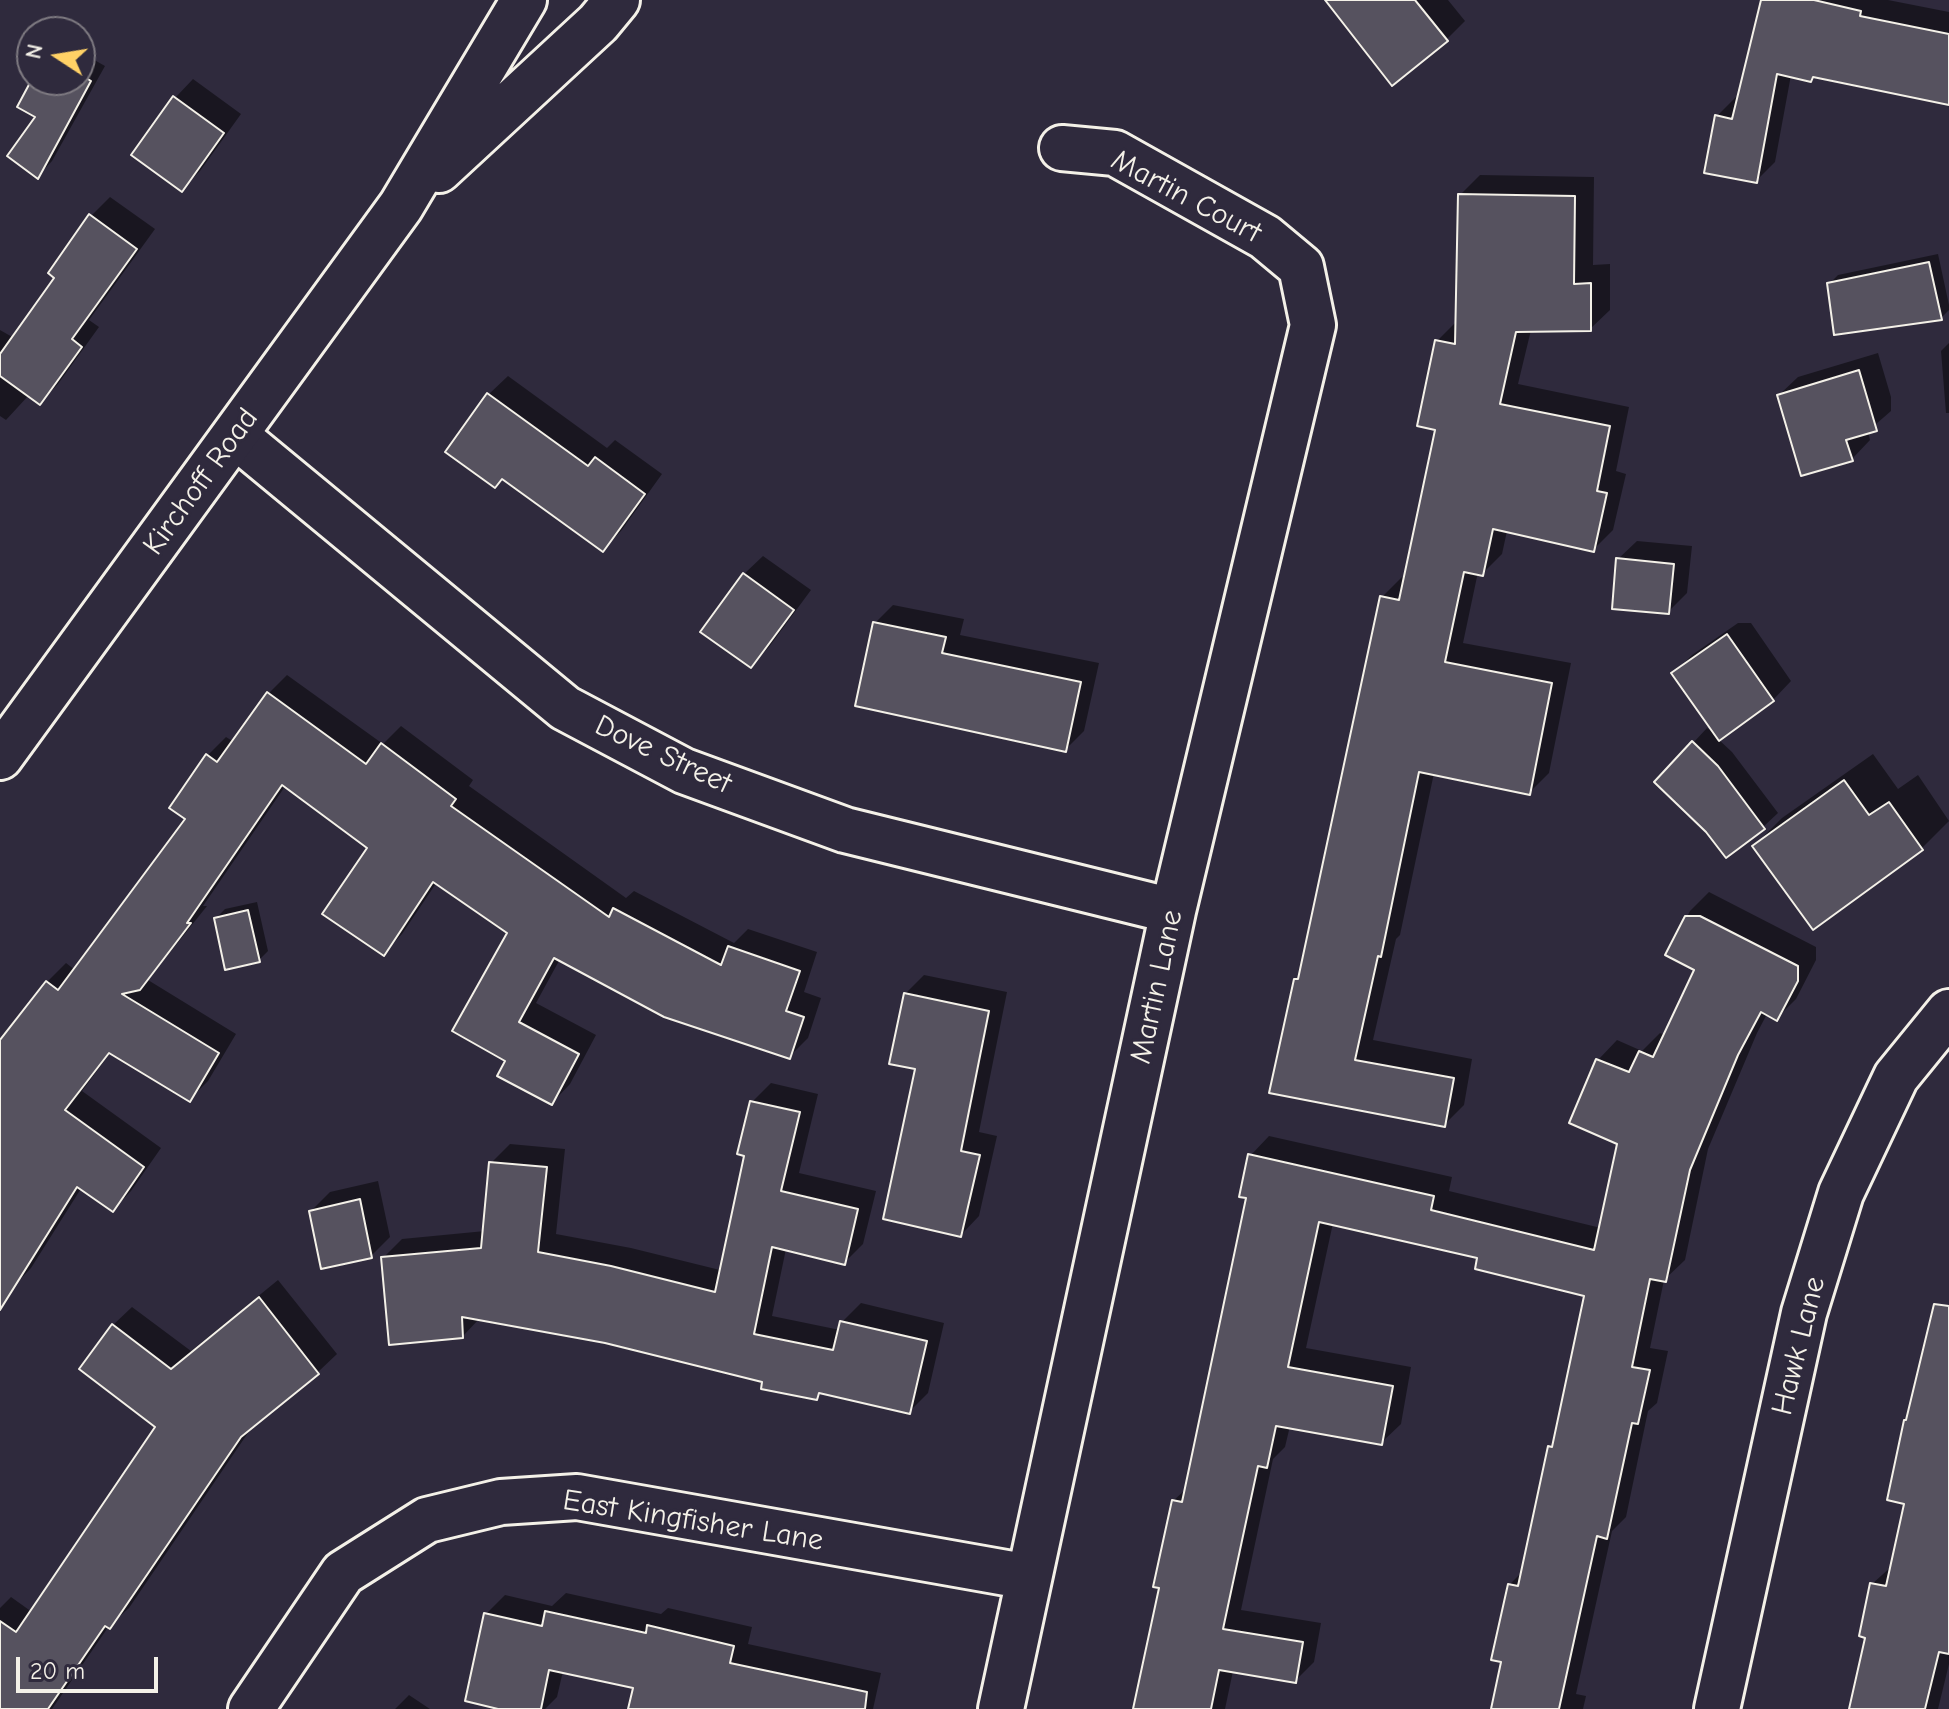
<!DOCTYPE html>
<html>
<head>
<meta charset="utf-8">
<style>
  body { margin:0 }
  #map { position:relative; width:1949px; height:1709px; overflow:hidden; background:#2f2a3d; font-family:"Comic Neue",sans-serif }
  canvas { display:block }
  .north { position:absolute; left:16px; top:16px; width:80px; height:80px; box-sizing:border-box; background:#2f2a3d; border:2px solid #7e7a81; border-radius:50%; rotate:282deg; font-size:22px; font-weight:700; line-height:32px; text-align:center; color:#f4f1e8 }
  .north::after { content:''; display:block; margin:auto; width:28px; height:36px; background:#ffd166; clip-path:polygon(50% 0,100% 100%,50% 72%,0 100%) }
  .scale { position:absolute; left:16px; top:1657px; width:142px; height:36px; box-sizing:border-box; border:4px solid #f4f1e8; border-top:0; padding-left:10px; font-size:24px; line-height:28px; white-space:nowrap; color:#f4f1e8; -webkit-text-stroke:6px #2f2a3d; paint-order:stroke }
</style>
</head>
<body>
<div id="map">
<canvas width="1949" height="1709"></canvas>
<div class="north">N</div>
<div class="scale">20 m</div>
</div>
<script>
const c = document.querySelector('canvas').getContext('2d');
c.lineJoin = 'round';
function fillPath(path, color) { c.fillStyle = color; c.fill(path, 'evenodd'); }
function strokePath(path, color, width, dash) { c.strokeStyle = color; c.lineWidth = width; c.lineCap = dash ? 'butt' : 'round'; c.setLineDash(dash || []); c.stroke(path); }
function label(font, color, halo, rows, align = 'center') {
  c.font = font + ' "Comic Neue",sans-serif'; c.lineWidth = 6; c.setLineDash([]); c.textBaseline = 'middle'; c.strokeStyle = halo; c.fillStyle = color; for (const [text, x, y, turn = 0] of rows) {
    c.save(); c.translate(x, y); c.rotate((+turn || 0) * Math.PI / 180); c.textAlign = isNaN(turn) ? turn : align; if (halo) c.strokeText(text, 0, 0); c.fillText(text, 0, 0); c.restore();
  }
}
fillPath(new Path2D(`
  M 1327,0 L 1448,0 L 1465,21 L 1446,40 Z
  M 1763,0 L 1888,0 L 1949,12 L 1949,103 L 1815,76 L 1811,80 L 1791,75 L 1775,162 L 1756,181 L 1717,116 L 1736,97 L 1739,98 Z
  M 80,52 L 105,66 L 52,161 L 38,176 L 38,116 L 80,80 Z
  M 193,79 L 241,114 L 200,171 L 182,189 L 175,98 Z
  M 1480,175 L 1594,177 L 1593,265 L 1610,264 L 1610,310 L 1590,329 L 1531,330 L 1518,384 L 1629,407 L 1616,471 L 1626,474 L 1613,530 L 1593,550 L 1507,531 L 1502,554 L 1483,573 L 1478,572 L 1463,643 L 1571,663 L 1549,773 L 1529,793 L 1434,773 L 1400,935 L 1396,939 L 1373,1040 L 1472,1059 L 1464,1105 L 1444,1125 L 1272,1092 L 1296,980 L 1301,974 L 1382,597 L 1402,577 L 1406,578 L 1438,429 L 1437,341 L 1458,320 L 1460,195 Z
  M 110,197 L 155,229 L 89,320 L 99,327 L 58,384 L 40,403 L 29,395 L 6,420 L 0,416 L 0,330 L 14,338 L 57,277 L 91,216 Z
  M 1938,254 L 1949,305 L 1949,310 L 1941,318 L 1829,284 L 1838,275 Z
  M 1949,343 L 1949,413 L 1946,413 L 1941,351 Z
  M 1878,353 L 1891,397 L 1891,411 L 1868,431 L 1870,440 L 1852,459 L 1779,395 L 1798,377 Z
  M 508,376 L 607,448 L 615,440 L 662,474 L 621,531 L 603,550 L 503,478 L 495,486 L 448,451 L 489,394 Z
  M 1637,541 L 1692,546 L 1687,593 L 1668,612 L 1618,559 Z
  M 763,556 L 811,590 L 769,647 L 751,666 L 744,574 Z
  M 893,605 L 964,619 L 960,635 L 1099,663 L 1084,731 L 1065,750 L 875,623 Z
  M 1738,623 L 1751,623 L 1791,681 L 1773,700 L 1718,739 L 1732,752 L 1778,813 L 1763,827 L 1693,743 L 1707,728 L 1716,734 L 1674,673 L 1692,655 Z
  M 287,675 L 383,744 L 401,726 L 473,780 L 469,786 L 626,898 L 634,891 L 734,943 L 748,929 L 817,952 L 804,992 L 821,998 L 808,1038 L 789,1057 L 560,959 L 536,1003 L 596,1035 L 570,1084 L 552,1103 L 508,1060 L 510,933 L 437,882 L 402,934 L 384,953 L 369,848 L 286,785 L 203,906 L 207,906 L 148,980 L 236,1034 L 208,1081 L 190,1099 L 111,1052 L 82,1091 L 161,1148 L 131,1191 L 113,1210 L 82,1187 L 31,1268 L 13,1287 L 0,1279 L 0,1045 L 47,982 L 66,963 L 75,970 L 188,818 L 208,755 L 226,737 L 234,742 L 269,693 Z
  M 1873,754 L 1898,789 L 1918,775 L 1949,821 L 1922,848 L 1813,927 L 1754,846 L 1782,818 Z
  M 1709,892 L 1816,947 L 1816,960 L 1796,999 L 1777,1018 L 1767,1014 L 1757,1033 L 1708,1149 L 1685,1260 L 1664,1280 L 1650,1348 L 1668,1351 L 1657,1403 L 1648,1411 L 1626,1517 L 1612,1531 L 1576,1694 L 1586,1696 L 1583,1709 L 1493,1709 L 1503,1661 L 1509,1585 L 1524,1570 L 1550,1447 L 1555,1442 L 1587,1294 L 1480,1256 L 1333,1223 L 1306,1348 L 1411,1367 L 1401,1424 L 1381,1443 L 1290,1426 L 1285,1447 L 1273,1459 L 1241,1610 L 1321,1623 L 1314,1662 L 1295,1681 L 1233,1671 L 1225,1709 L 1135,1709 L 1161,1586 L 1173,1501 L 1187,1488 L 1249,1197 L 1250,1156 L 1269,1136 L 1452,1177 L 1449,1191 L 1601,1228 L 1619,1143 L 1572,1122 L 1598,1060 L 1617,1040 L 1642,1051 L 1660,1033 L 1665,1035 L 1697,969 L 1668,954 L 1690,911 Z
  M 257,902 L 268,951 L 259,960 L 216,918 L 225,909 Z
  M 924,975 L 1007,992 L 979,1132 L 997,1136 L 979,1216 L 961,1235 L 917,1067 L 905,994 Z
  M 771,1083 L 818,1094 L 799,1173 L 876,1191 L 863,1244 L 844,1263 L 786,1249 L 772,1316 L 840,1330 L 842,1322 L 861,1303 L 944,1323 L 928,1393 L 909,1412 L 823,1392 L 816,1398 L 765,1380 L 605,1341 L 480,1318 L 463,1336 L 383,1258 L 402,1239 L 485,1231 L 491,1163 L 510,1144 L 565,1149 L 556,1234 L 631,1248 L 720,1270 L 746,1154 L 752,1102 Z
  M 378,1181 L 390,1237 L 371,1256 L 311,1211 L 330,1192 Z
  M 278,1280 L 337,1354 L 318,1372 L 254,1424 L 129,1608 L 109,1626 L 52,1709 L 0,1709 L 0,1608 L 11,1597 L 32,1612 L 158,1426 L 113,1325 L 132,1307 L 191,1351 Z
  M 1949,1307 L 1949,1664 L 1938,1709 L 1851,1709 L 1868,1636 L 1872,1584 L 1892,1566 L 1906,1502 L 1909,1417 Z
  M 566,1593 L 661,1614 L 668,1608 L 752,1627 L 748,1644 L 881,1673 L 873,1709 L 630,1709 L 636,1687 L 563,1671 L 557,1697 L 545,1709 L 507,1709 L 486,1614 L 505,1595 L 552,1606 Z
  M 409,1695 L 430,1709 L 395,1709 Z`), '#0007');
const building = new Path2D(`
  M 1325,0 L 1415,0 L 1448,41 L 1392,86 Z
  M 1761,0 L 1814,0 L 1861,11 L 1860,16 L 1949,34 L 1949,105 L 1813,77 L 1811,82 L 1777,74 L 1757,183 L 1704,173 L 1715,115 L 1732,119 Z
  M 80,74 L 91,81 L 38,179 L 7,156 L 35,117 L 17,107 L 32,79 L 80,80 Z
  M 173,96 L 224,133 L 182,192 L 131,155 Z
  M 1458,194 L 1575,196 L 1574,284 L 1591,283 L 1591,331 L 1516,332 L 1500,404 L 1610,426 L 1597,491 L 1607,493 L 1594,552 L 1493,529 L 1483,576 L 1464,572 L 1445,662 L 1552,683 L 1530,795 L 1419,772 L 1381,957 L 1378,956 L 1355,1060 L 1454,1078 L 1445,1127 L 1269,1093 L 1294,979 L 1298,979 L 1380,596 L 1399,600 L 1435,430 L 1417,426 L 1435,340 L 1455,344 Z
  M 89,214 L 137,249 L 72,339 L 82,347 L 40,405 L 0,376 L 0,354 L 54,278 L 48,273 Z
  M 1929,262 L 1942,320 L 1834,335 L 1827,283 Z
  M 1859,370 L 1877,431 L 1846,440 L 1853,461 L 1801,476 L 1777,395 Z
  M 487,393 L 588,466 L 595,457 L 645,494 L 603,552 L 502,479 L 495,488 L 445,452 Z
  M 1616,558 L 1674,564 L 1669,614 L 1612,609 Z
  M 743,573 L 794,610 L 751,668 L 700,632 Z
  M 873,622 L 946,637 L 942,653 L 1081,682 L 1066,752 L 855,706 Z
  M 1727,634 L 1774,701 L 1719,741 L 1671,673 Z
  M 267,692 L 366,764 L 381,743 L 456,799 L 451,806 L 609,917 L 613,908 L 721,965 L 728,946 L 800,971 L 786,1011 L 804,1017 L 790,1059 L 664,1017 L 554,958 L 519,1022 L 579,1054 L 552,1105 L 497,1076 L 505,1061 L 452,1031 L 507,933 L 433,882 L 384,956 L 322,914 L 367,848 L 282,785 L 187,923 L 191,923 L 140,990 L 122,994 L 219,1053 L 190,1102 L 109,1053 L 65,1110 L 144,1167 L 113,1212 L 77,1187 L 0,1310 L 0,1040 L 46,981 L 58,990 L 185,819 L 169,808 L 206,754 L 217,762 Z
  M 1692,741 L 1718,766 L 1765,829 L 1726,858 L 1706,832 L 1654,782 Z
  M 1844,780 L 1869,815 L 1889,802 L 1923,850 L 1813,930 L 1752,846 Z
  M 248,910 L 260,962 L 225,970 L 214,918 Z
  M 1685,916 L 1700,916 L 1798,966 L 1798,981 L 1777,1021 L 1761,1012 L 1738,1055 L 1690,1170 L 1666,1282 L 1650,1279 L 1632,1367 L 1650,1370 L 1638,1424 L 1632,1423 L 1607,1539 L 1597,1536 L 1559,1709 L 1491,1709 L 1501,1662 L 1491,1660 L 1508,1584 L 1518,1586 L 1548,1446 L 1552,1447 L 1584,1296 L 1475,1269 L 1477,1258 L 1319,1222 L 1288,1367 L 1393,1386 L 1382,1445 L 1276,1426 L 1267,1468 L 1258,1466 L 1223,1629 L 1303,1642 L 1296,1683 L 1219,1670 L 1211,1709 L 1133,1709 L 1159,1588 L 1153,1587 L 1172,1500 L 1182,1502 L 1246,1198 L 1239,1197 L 1248,1154 L 1434,1196 L 1431,1210 L 1594,1250 L 1617,1144 L 1569,1123 L 1596,1059 L 1629,1072 L 1639,1051 L 1653,1057 L 1694,970 L 1665,955 Z
  M 904,993 L 989,1011 L 961,1151 L 980,1155 L 961,1237 L 883,1219 L 915,1069 L 889,1064 Z
  M 750,1101 L 800,1112 L 781,1191 L 858,1209 L 845,1265 L 772,1247 L 754,1334 L 833,1350 L 840,1321 L 927,1341 L 910,1414 L 819,1393 L 817,1400 L 761,1389 L 762,1382 L 605,1343 L 462,1317 L 463,1338 L 389,1345 L 381,1257 L 481,1248 L 489,1162 L 547,1167 L 538,1252 L 611,1266 L 715,1292 L 744,1156 L 737,1154 Z
  M 360,1199 L 372,1258 L 321,1269 L 309,1211 Z
  M 259,1297 L 319,1374 L 241,1437 L 110,1629 L 105,1626 L 48,1709 L 0,1709 L 0,1621 L 16,1632 L 155,1427 L 79,1369 L 112,1324 L 171,1369 Z
  M 1934,1304 L 1949,1306 L 1949,1654 L 1939,1652 L 1925,1709 L 1849,1709 L 1865,1638 L 1859,1636 L 1870,1583 L 1886,1586 L 1904,1504 L 1887,1500 L 1904,1420 L 1906,1420 Z
  M 545,1611 L 646,1633 L 647,1625 L 734,1646 L 730,1663 L 867,1692 L 865,1709 L 628,1709 L 633,1688 L 549,1670 L 541,1709 L 498,1709 L 465,1701 L 484,1613 L 542,1626 Z`);
fillPath(building, '#56525f');
strokePath(building, '#f4f1e8', 2);
const minor = new Path2D(`
  M 236,436 L 565,708 L 684,771 L 845,830 L 1173,911
  M 251,1709 L 343,1573 L 427,1520 L 501,1502 L 577,1497 L 1029,1577
  M 1001,1709 L 1173,911 L 1313,325 L 1301,267 L 1265,237 L 1115,153 L 1062,148
  M 1717,1709 L 1804,1313 L 1841,1193 L 1896,1077 L 1949,1012`);
const secondary = new Path2D(`
  M 439,170 L 598,23 L 617,0
  M 0,757 L 401,206 L 524,0`);
strokePath(minor, '#f4f1e8', 50);
strokePath(secondary, '#f4f1e8', 50);
strokePath(minor, '#2f2a3d', 44);
strokePath(secondary, '#2f2a3d', 44);
label('30px', '#f4f1e8', '#2f2a3d', [
  ["Martin Court",1186,197,28],
  ["Kirchoff Road",201,482,-54],
  ["Dove Street",663,755,25],
  ["Martin Lane",1157,987,-78],
  ["Hawk Lane",1799,1346,-76],
  ["East Kingfisher Lane",693,1521,9]
]);
</script>
</body>
</html>
